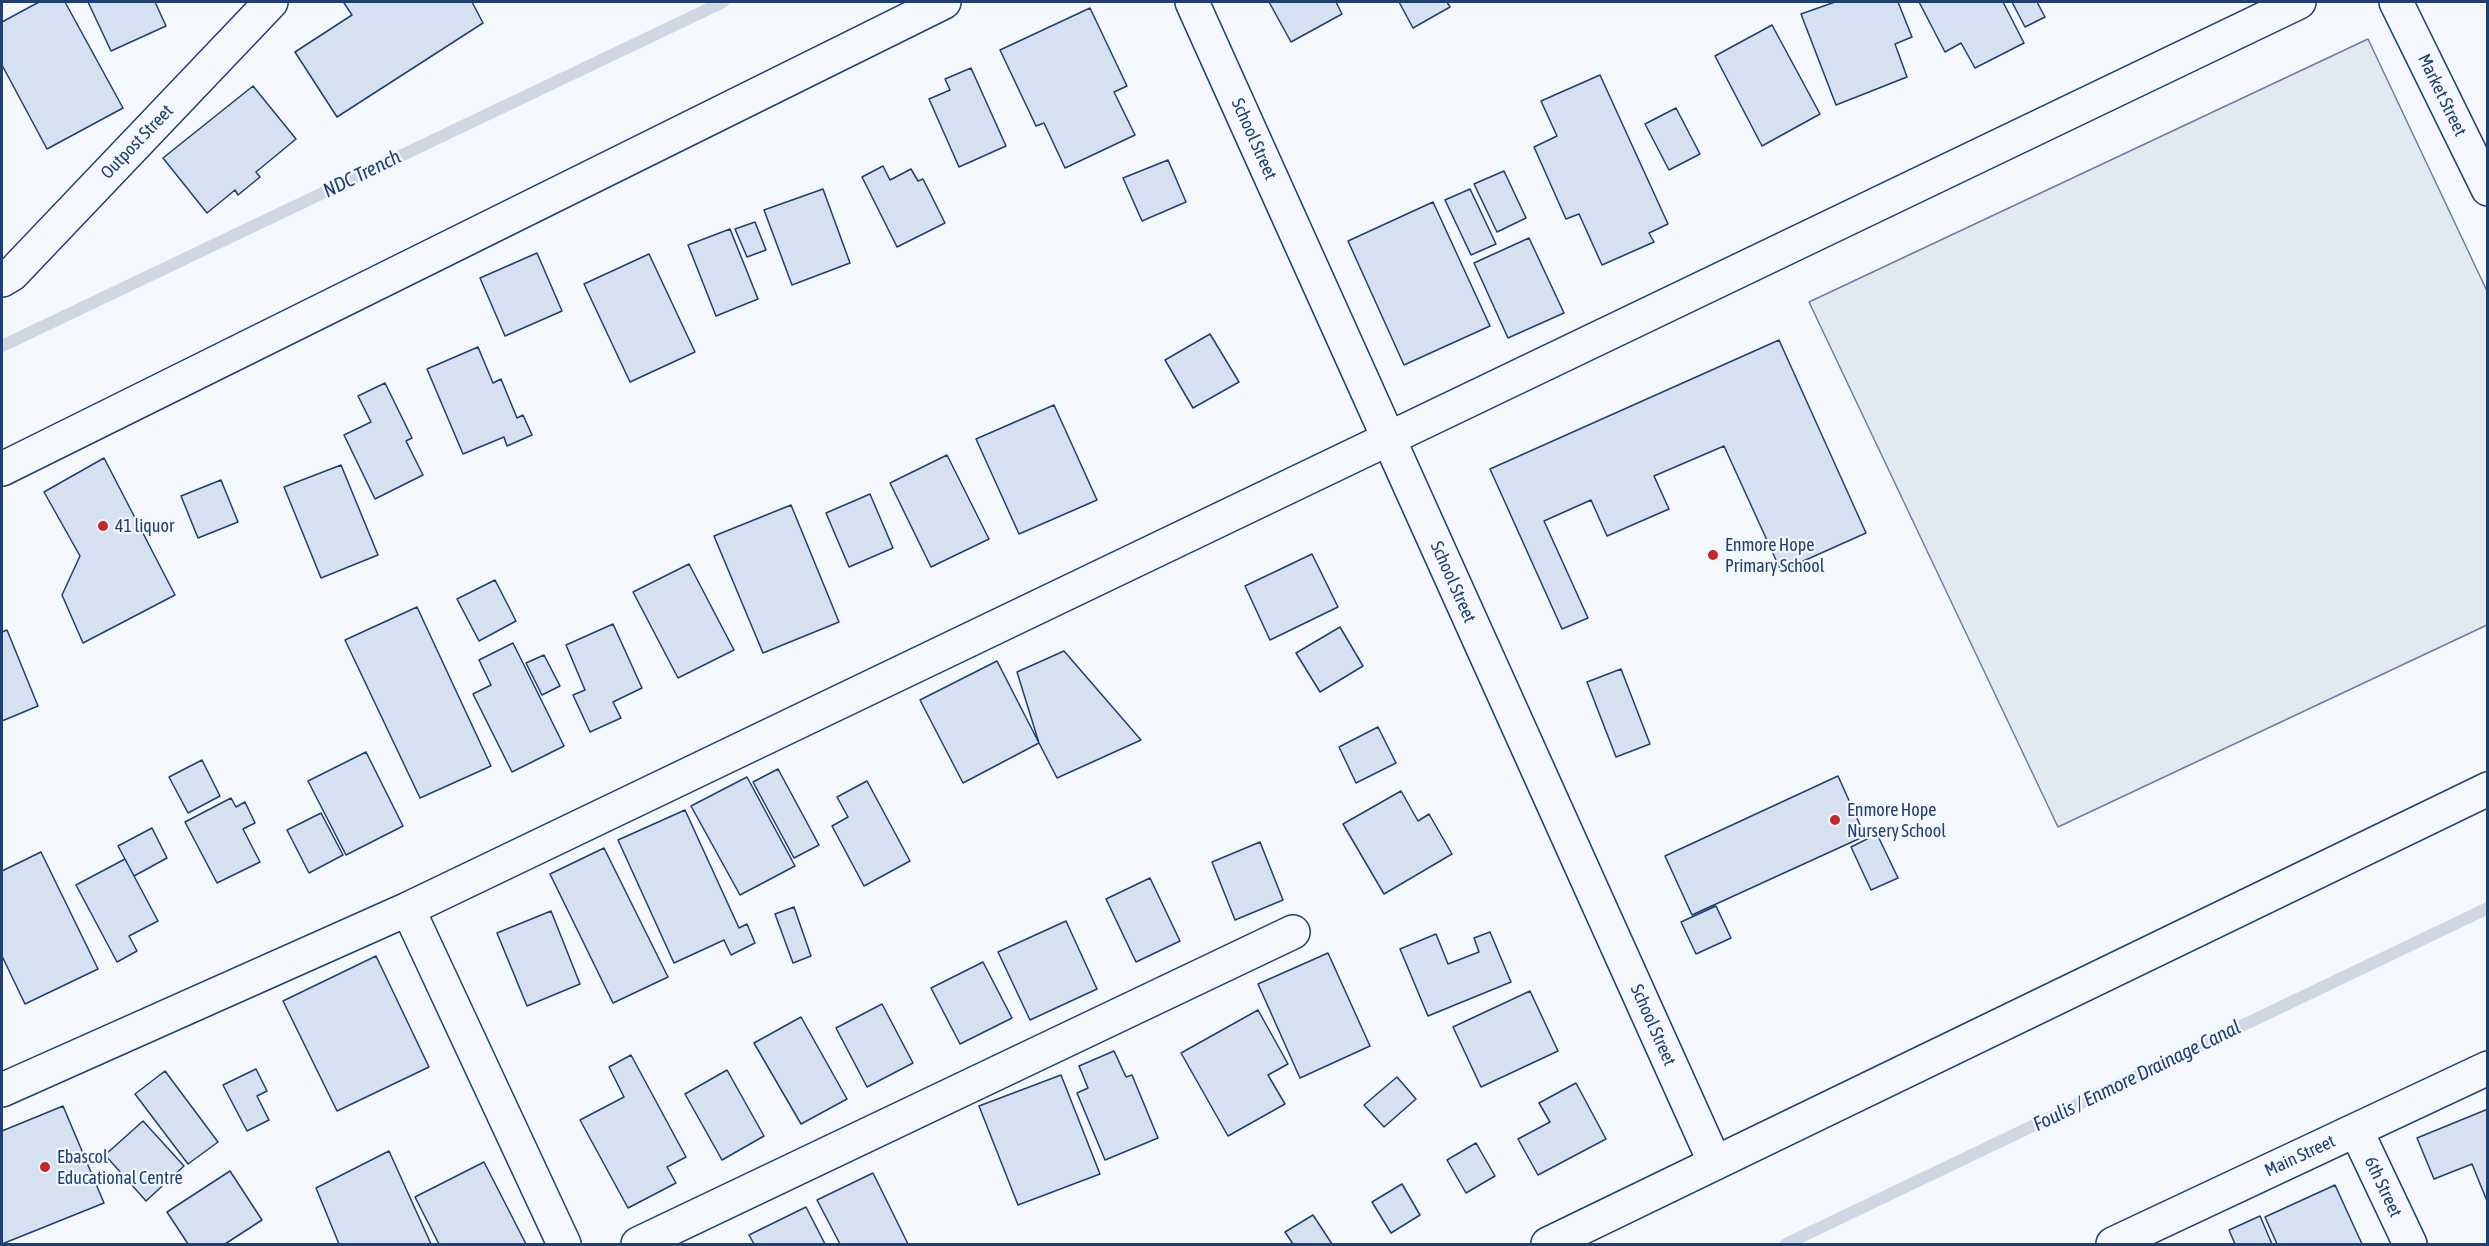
<!DOCTYPE html>
<html>
<head>
<meta charset="utf-8">
<style>
  body { margin:0 }
  #map { position:relative; width:2489px; height:1246px; overflow:hidden; background:#f4f7fb; font-family:"Asap Condensed",sans-serif }
  canvas { display:block }
  .frame { position:absolute; inset:0; border:3px solid #1d3f73; pointer-events:none }
</style>
</head>
<body>
<div id="map">
<canvas width="2489" height="1246"></canvas>
<div class="frame"></div>
</div>
<script>
const c = document.querySelector('canvas').getContext('2d');
c.lineJoin = 'round';
function fillPath(path, color) { c.fillStyle = color; c.fill(path, 'evenodd'); }
function strokePath(path, color, width, dash) { c.strokeStyle = color; c.lineWidth = width; c.lineCap = dash ? 'butt' : 'round'; c.setLineDash(dash || []); c.stroke(path); }
function label(font, color, halo, rows, align = 'center') {
  c.font = font + ' "Asap Condensed",sans-serif'; c.lineWidth = 4.5; c.setLineDash([]); c.textBaseline = 'middle'; c.strokeStyle = halo; c.fillStyle = color; for (const [text, x, y, turn = 0] of rows) {
    c.save(); c.translate(x, y); c.rotate((+turn || 0) * Math.PI / 180); c.textAlign = isNaN(turn) ? turn : align; if (halo) c.strokeText(text, 0, 0); c.fillText(text, 0, 0); c.restore();
  }
}
const green = new Path2D(`
  M 2368,39 L 2487,291 L 2487,625 L 2058,827 L 1809,302 Z`);
fillPath(green, '#e3e9f0');
strokePath(green, '#687fa3', 1.5);
strokePath(new Path2D(`
  M 2,346 L 723,2
  M 1786,1244 L 2488,908`), '#cfd7e4', 12);
const building = new Path2D(`
  M 39,2 L 65,2 L 123,108 L 47,149 L 2,65 L 2,22 Z
  M 88,2 L 155,2 L 166,26 L 111,51 Z
  M 346,2 L 472,2 L 483,23 L 337,117 L 295,52 L 352,15 L 344,3 Z
  M 1269,2 L 1336,2 L 1342,14 L 1291,42 Z
  M 1399,2 L 1447,2 L 1450,7 L 1413,28 Z
  M 1835,2 L 1898,2 L 1912,37 L 1895,44 L 1907,77 L 1836,105 L 1801,14 Z
  M 1919,2 L 2003,2 L 2024,43 L 1975,68 L 1961,43 L 1945,52 Z
  M 2012,2 L 2037,2 L 2045,17 L 2025,27 Z
  M 1090,8 L 1127,86 L 1114,92 L 1135,135 L 1065,168 L 1044,123 L 1036,126 L 1000,50 Z
  M 1772,25 L 1820,114 L 1762,146 L 1715,56 Z
  M 971,68 L 1006,146 L 959,167 L 929,99 L 950,90 L 945,79 Z
  M 1600,75 L 1668,224 L 1649,233 L 1654,242 L 1602,265 L 1579,214 L 1566,219 L 1534,147 L 1557,136 L 1541,101 Z
  M 253,86 L 296,139 L 256,172 L 260,177 L 238,195 L 235,190 L 207,213 L 163,158 Z
  M 1676,108 L 1700,154 L 1669,170 L 1645,124 Z
  M 1168,160 L 1186,202 L 1142,221 L 1123,178 Z
  M 883,166 L 890,180 L 911,169 L 918,181 L 923,179 L 945,223 L 897,247 L 862,177 Z
  M 1504,171 L 1526,218 L 1497,232 L 1474,184 Z
  M 823,189 L 850,263 L 792,285 L 764,210 Z
  M 1470,189 L 1496,244 L 1471,255 L 1445,200 Z
  M 1433,202 L 1490,326 L 1404,365 L 1348,241 Z
  M 755,222 L 766,250 L 747,257 L 735,229 Z
  M 730,229 L 758,299 L 716,316 L 688,245 Z
  M 1529,238 L 1564,313 L 1508,338 L 1474,263 Z
  M 537,253 L 562,311 L 505,336 L 480,278 Z
  M 649,254 L 695,352 L 630,382 L 584,284 Z
  M 1210,334 L 1239,382 L 1193,408 L 1165,360 Z
  M 1779,340 L 1866,533 L 1781,571 L 1724,446 L 1654,476 L 1669,509 L 1607,536 L 1591,500 L 1544,521 L 1588,618 L 1562,629 L 1490,469 Z
  M 478,347 L 493,383 L 501,379 L 517,418 L 523,415 L 532,435 L 507,446 L 504,437 L 463,454 L 427,369 Z
  M 385,383 L 412,438 L 406,441 L 423,475 L 375,499 L 344,435 L 371,422 L 358,396 Z
  M 1054,405 L 1097,500 L 1019,534 L 976,439 Z
  M 947,455 L 989,539 L 931,567 L 890,483 Z
  M 104,458 L 175,595 L 83,643 L 62,595 L 80,556 L 44,492 Z
  M 341,465 L 378,555 L 321,578 L 284,487 Z
  M 221,480 L 238,522 L 198,538 L 181,496 Z
  M 870,494 L 893,548 L 849,567 L 826,513 Z
  M 791,505 L 839,622 L 763,653 L 714,536 Z
  M 1312,554 L 1338,607 L 1270,640 L 1245,586 Z
  M 689,564 L 734,650 L 678,678 L 633,592 Z
  M 495,580 L 516,621 L 479,641 L 457,599 Z
  M 417,607 L 491,766 L 420,798 L 345,640 Z
  M 613,624 L 642,688 L 613,702 L 621,718 L 590,732 L 573,695 L 585,690 L 566,645 Z
  M 1340,627 L 1363,666 L 1320,692 L 1296,653 Z
  M 7,630 L 38,706 L 2,721 L 2,632 Z
  M 513,643 L 564,746 L 512,772 L 473,694 L 491,685 L 479,660 Z
  M 1064,651 L 1141,740 L 1057,778 L 1039,743 L 1017,672 Z
  M 544,655 L 560,686 L 542,695 L 526,663 Z
  M 997,661 L 1039,743 L 963,783 L 920,700 Z
  M 1621,669 L 1650,744 L 1616,757 L 1587,682 Z
  M 1378,727 L 1396,763 L 1356,783 L 1339,747 Z
  M 366,752 L 403,826 L 346,855 L 308,781 Z
  M 202,760 L 220,796 L 188,813 L 169,777 Z
  M 778,769 L 819,845 L 794,858 L 753,782 Z
  M 1838,776 L 1865,836 L 1692,915 L 1665,856 Z
  M 747,777 L 795,866 L 740,895 L 691,806 Z
  M 867,781 L 910,861 L 864,886 L 832,826 L 848,817 L 837,797 Z
  M 1401,791 L 1418,821 L 1429,814 L 1452,854 L 1384,894 L 1343,824 Z
  M 231,798 L 236,807 L 245,802 L 255,823 L 243,829 L 260,862 L 217,883 L 185,822 Z
  M 685,810 L 739,928 L 747,924 L 755,943 L 731,955 L 724,940 L 674,963 L 618,840 Z
  M 321,813 L 343,855 L 309,873 L 287,830 Z
  M 152,828 L 167,858 L 134,876 L 118,846 Z
  M 1877,834 L 1898,878 L 1871,890 L 1851,847 Z
  M 1260,842 L 1283,900 L 1235,920 L 1212,862 Z
  M 604,848 L 668,977 L 613,1003 L 550,874 Z
  M 41,852 L 98,969 L 25,1004 L 2,956 L 2,871 Z
  M 125,859 L 158,921 L 129,936 L 137,951 L 117,962 L 76,885 Z
  M 1150,878 L 1180,941 L 1136,962 L 1106,899 Z
  M 1716,906 L 1731,938 L 1696,954 L 1681,922 Z
  M 794,907 L 811,956 L 793,963 L 775,914 Z
  M 551,911 L 580,984 L 527,1006 L 497,933 Z
  M 1066,921 L 1097,989 L 1030,1020 L 998,952 Z
  M 1490,932 L 1511,982 L 1428,1016 L 1400,949 L 1436,934 L 1448,964 L 1479,952 L 1474,938 Z
  M 1328,953 L 1370,1046 L 1300,1078 L 1258,984 Z
  M 376,956 L 429,1067 L 337,1111 L 283,1001 Z
  M 983,962 L 1012,1018 L 960,1044 L 931,988 Z
  M 1530,991 L 1558,1051 L 1481,1087 L 1453,1027 Z
  M 882,1004 L 913,1063 L 867,1087 L 836,1028 Z
  M 1258,1010 L 1288,1064 L 1268,1075 L 1285,1104 L 1228,1136 L 1181,1053 Z
  M 801,1017 L 847,1099 L 801,1124 L 754,1043 Z
  M 1114,1051 L 1126,1077 L 1132,1075 L 1158,1138 L 1105,1160 L 1077,1093 L 1088,1088 L 1079,1066 Z
  M 631,1055 L 686,1157 L 667,1167 L 676,1183 L 628,1208 L 580,1120 L 624,1097 L 609,1067 Z
  M 256,1069 L 267,1091 L 257,1096 L 269,1120 L 247,1131 L 223,1085 Z
  M 727,1070 L 764,1136 L 722,1160 L 685,1094 Z
  M 165,1071 L 218,1142 L 188,1164 L 135,1094 Z
  M 1061,1075 L 1100,1174 L 1018,1205 L 979,1106 Z
  M 1397,1077 L 1416,1099 L 1384,1127 L 1364,1105 Z
  M 1576,1083 L 1606,1139 L 1538,1175 L 1518,1139 L 1550,1122 L 1539,1103 Z
  M 63,1106 L 104,1203 L 2,1244 L 2,1131 Z
  M 2488,1109 L 2488,1201 L 2487,1201 L 2472,1164 L 2434,1179 L 2417,1138 Z
  M 143,1121 L 184,1166 L 146,1201 L 105,1155 Z
  M 1476,1143 L 1495,1176 L 1466,1193 L 1447,1160 Z
  M 389,1151 L 431,1244 L 339,1244 L 316,1188 Z
  M 484,1162 L 526,1244 L 439,1244 L 415,1197 Z
  M 230,1171 L 262,1220 L 225,1244 L 188,1244 L 167,1212 Z
  M 873,1173 L 908,1244 L 840,1244 L 817,1200 Z
  M 1402,1184 L 1420,1215 L 1391,1233 L 1372,1202 Z
  M 2335,1185 L 2362,1244 L 2277,1244 L 2265,1217 Z
  M 806,1207 L 825,1244 L 754,1244 L 749,1235 Z
  M 1313,1215 L 1332,1244 L 1293,1244 L 1285,1232 Z
  M 2260,1216 L 2272,1244 L 2235,1244 L 2229,1230 Z`);
fillPath(building, '#d5e0f0');
strokePath(building, '#1d3f73', 1.5);
const minor = new Path2D(`
  M 1192,2 L 1715,1163
  M 2396,2 L 2488,189
  M 2,280 L 12,274 L 271,2
  M 2,469 L 944,2
  M 408,909 L 564,1244
  M 2,1090 L 408,909 L 2299,2
  M 2356,1130 L 2410,1244
  M 638,1244 L 1293,932
  M 1548,1244 L 2488,789
  M 2113,1244 L 2488,1068`);
strokePath(minor, '#1d3f73', 36);
strokePath(minor, '#f4f7fb', 33);
for (const [x, y, r, color] of [
  [103,526,6,"#c62828"],
  [1713,555,6,"#c62828"],
  [1835,820,6,"#c62828"],
  [45,1167,6,"#c62828"]
]) { const dot = new Path2D(); dot.arc(x, y, r, 0, 2 * Math.PI); c.fillStyle = color; c.fill(dot); strokePath(dot, '#f4f7fb', 2); }
label('18px', '#1d3f73', '#f4f7fb', [
  ["Market Street",2442,95,64],
  ["School Street",1254,139,66],
  ["Outpost Street",137,142,-46],
  ["School Street",1453,582,66],
  ["School Street",1653,1025,66],
  ["Main Street",2300,1156,-25],
  ["6th Street",2383,1187,65]
]);
label('18px', '#1d3f73', '#f4f7fb', [
  ["41 liquor",115,526],
  ["Enmore Hope",1725,545],
  ["Primary School",1725,566],
  ["Enmore Hope",1847,810],
  ["Nursery School",1847,831],
  ["Ebascol",57,1157],
  ["Educational Centre",57,1178]
], 'left');
label('italic 20px', '#1d3f73', '#f4f7fb', [
  ["NDC Trench",362,174,-26],
  ["Foulis / Enmore Drainage Canal",2137,1076,-26]
]);
</script>
</body>
</html>
